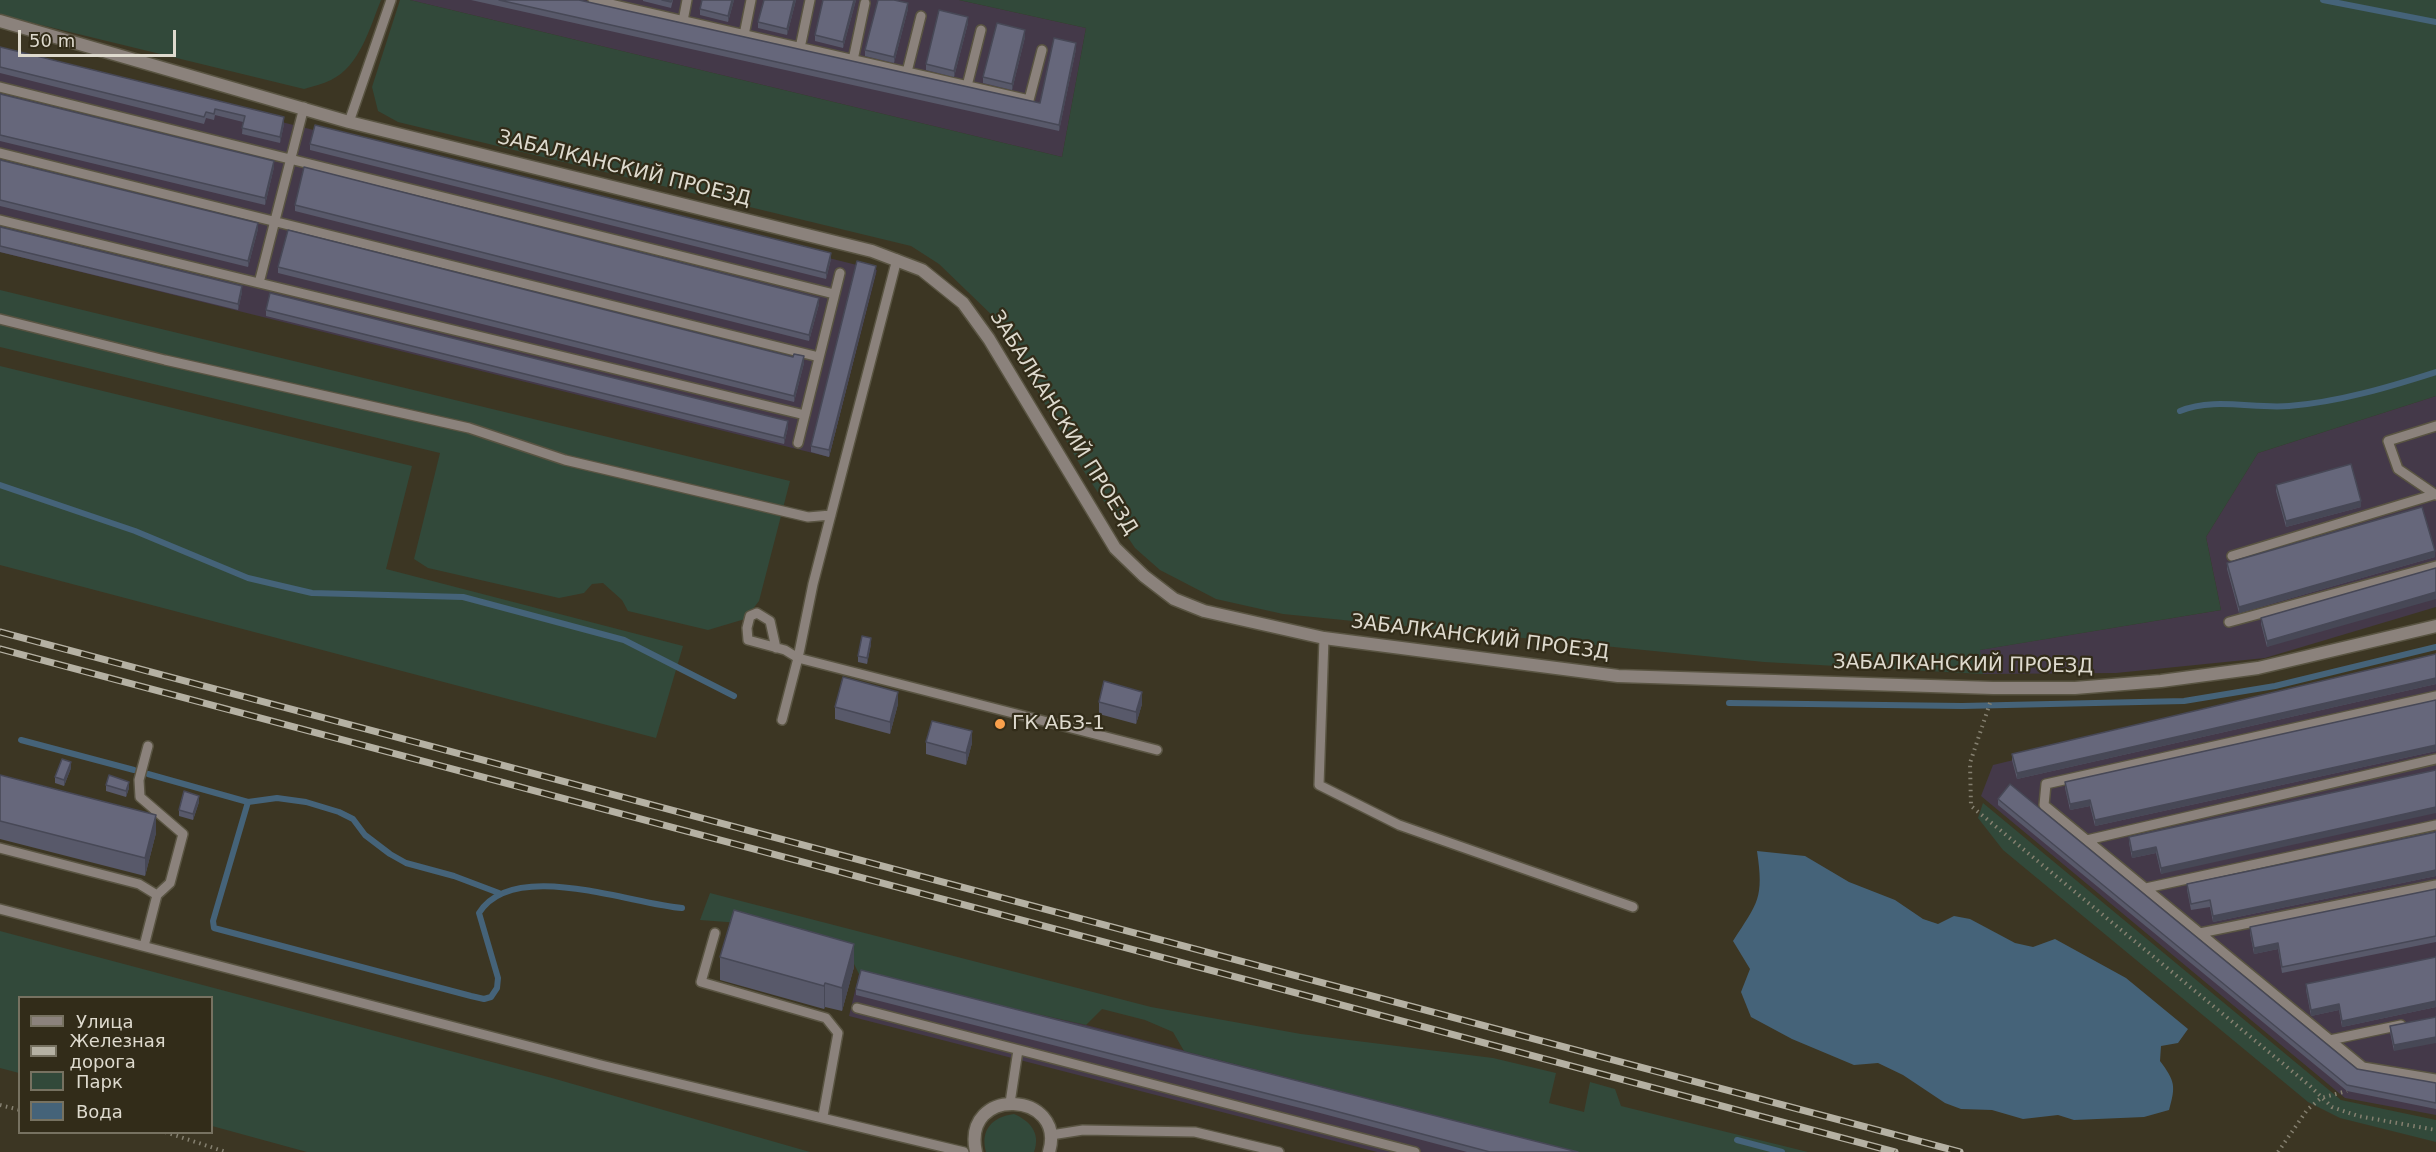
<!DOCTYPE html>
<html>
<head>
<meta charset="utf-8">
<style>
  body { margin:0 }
  #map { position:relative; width:2436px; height:1152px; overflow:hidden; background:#3c3623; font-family:"DejaVu Sans",sans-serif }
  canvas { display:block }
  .legend { position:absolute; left:18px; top:996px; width:195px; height:138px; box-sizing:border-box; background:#322c19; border:2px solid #777261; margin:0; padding:8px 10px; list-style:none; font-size:18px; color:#dedace }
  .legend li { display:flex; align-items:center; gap:12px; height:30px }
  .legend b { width:30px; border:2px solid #777261 }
  .scale { position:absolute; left:18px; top:30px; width:158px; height:27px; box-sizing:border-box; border:3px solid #dedace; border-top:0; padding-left:8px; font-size:18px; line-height:21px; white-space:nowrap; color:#dedace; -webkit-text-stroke:4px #322c19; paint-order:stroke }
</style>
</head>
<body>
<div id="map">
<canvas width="2436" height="1152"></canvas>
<ul class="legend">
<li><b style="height:8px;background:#8b827c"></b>Улица</li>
<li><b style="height:8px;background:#b5b1a3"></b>Железная дорога</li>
<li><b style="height:16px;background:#32493a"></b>Парк</li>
<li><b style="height:16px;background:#456379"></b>Вода</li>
</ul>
<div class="scale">50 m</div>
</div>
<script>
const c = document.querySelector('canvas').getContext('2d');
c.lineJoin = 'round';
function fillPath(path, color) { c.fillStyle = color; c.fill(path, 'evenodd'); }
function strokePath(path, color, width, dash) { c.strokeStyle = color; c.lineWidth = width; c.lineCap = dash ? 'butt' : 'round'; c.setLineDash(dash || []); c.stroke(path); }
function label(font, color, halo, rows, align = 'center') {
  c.font = font + ' "DejaVu Sans",sans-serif'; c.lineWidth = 4.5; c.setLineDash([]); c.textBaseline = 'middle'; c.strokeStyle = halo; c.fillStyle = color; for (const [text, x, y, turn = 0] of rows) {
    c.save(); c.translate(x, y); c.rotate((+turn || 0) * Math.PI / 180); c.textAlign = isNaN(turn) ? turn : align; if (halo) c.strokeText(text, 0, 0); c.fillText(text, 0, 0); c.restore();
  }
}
fillPath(new Path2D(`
  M 410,0 L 959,0 L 1086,28 L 1062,157 Z
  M 0,52 L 877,270 L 829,457 L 0,252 Z
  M 2436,396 L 2436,607 L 2265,658 L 2116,673 L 1983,674 L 1979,650 L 2221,610 L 2206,537 L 2258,453 Z
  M 2436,658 L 2436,1115 L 2345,1098 L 1981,796 L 1993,765 Z
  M 859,974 L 1086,1025 L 1576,1152 L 1377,1152 L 849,1016 Z`), '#443949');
fillPath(new Path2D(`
  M 0,0 L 381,0 C 370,27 360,66 331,80 C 323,84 313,86 304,89 L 0,15 Z
  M 400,0 L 410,0 L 1062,157 L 1086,28 L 959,0 L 2436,0 L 2436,396 L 2258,453 L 2206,537 L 2221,610 L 1980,650 L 1983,674 L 1764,662 L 1283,614 L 1216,599 L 1160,570 L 1135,548 L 1083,470 L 996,319 L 939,264 L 911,246 L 398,122 L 378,111 L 372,87 Z
  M 0,290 L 790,481 L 759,601 L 745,619 L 708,630 L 628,611 L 622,600 L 603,583 L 592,584 L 584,593 L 559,598 L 428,568 L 414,559 L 440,453 L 0,347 Z
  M 0,366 L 412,466 L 386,569 L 683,646 L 656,738 L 0,565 Z
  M 1983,803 L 2341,1100 L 2436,1120 L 2436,1142 L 2340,1118 L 2308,1102 L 2003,850 L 1978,818 Z
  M 710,893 L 1151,1007 L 1301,1034 L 1493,1058 L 1556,1073 L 1549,1103 L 1584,1112 L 1590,1082 L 1615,1089 L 1621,1106 L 1808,1152 L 1576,1152 L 1184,1051 L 1173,1032 L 1145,1020 L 1102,1009 L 1086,1025 L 859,974 L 849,954 L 754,924 L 700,920 Z
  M 0,931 L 552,1078 L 810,1152 L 307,1152 L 212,1126 L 212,998 L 20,998 L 19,1073 L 0,1068 Z
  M 1014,1114 C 1030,1121 1041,1133 1034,1152 L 986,1152 C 980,1130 992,1117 1014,1114 Z`), '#32493a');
fillPath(new Path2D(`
  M 1757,851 L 1805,856 L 1849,882 L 1895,900 L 1923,919 L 1938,924 L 1954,916 L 1970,919 L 2015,943 L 2033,947 L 2055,939 L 2126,978 L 2188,1029 L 2178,1043 L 2161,1046 L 2160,1061 C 2175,1081 2176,1086 2169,1110 L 2144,1117 L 2074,1120 L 2058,1115 L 2023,1119 L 1992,1110 L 1961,1109 L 1945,1103 L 1903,1075 L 1878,1063 L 1854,1065 L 1792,1039 L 1751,1017 L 1741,992 L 1750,969 L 1733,941 C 1758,902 1764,899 1757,851 Z`), '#456379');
strokePath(new Path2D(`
  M 2323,0 L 2436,22
  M 2180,411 C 2214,397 2253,409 2289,406 C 2339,402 2389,387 2436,372
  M 0,485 L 135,531 L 248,578 L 312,593 L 463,597 L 624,640 L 734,696
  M 1729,703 L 1962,706 L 2184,701 L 2275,686 L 2436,647
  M 21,740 L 134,770
  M 148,774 L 248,802 L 277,798 L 306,802 L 339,812 L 353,819 L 365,835 L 390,854 L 406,863 L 454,876 L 499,893
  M 248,802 L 213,921 L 214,928 L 471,996 L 484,999 L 491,997 L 497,988 L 498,978 L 479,913 C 513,858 630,904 682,908
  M 1737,1140 L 1782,1152`), '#456379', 6);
const lane = new Path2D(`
  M 593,0 L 1029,100 L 1042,50
  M 683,21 L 687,0
  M 744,35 L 751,0
  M 800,48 L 810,0
  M 853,60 L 865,3
  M 907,72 L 921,16
  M 967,86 L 981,30
  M 0,87 L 834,294
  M 304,107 L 259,283 L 805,415
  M 349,122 L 391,0
  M 0,153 L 819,357
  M 0,220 L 259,283
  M 0,319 L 165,360 L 469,428 L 565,460 L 808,517 L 831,515
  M 2436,426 L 2388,441 L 2398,469 L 2436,495
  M 798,443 L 840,273
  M 2232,556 L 2436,494
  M 2229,622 L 2436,566
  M 1324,638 L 1319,785 L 1399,825 L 1633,907
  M 776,648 L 770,621 L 757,613 L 750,616 L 747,628 L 748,640 L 785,650 L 798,658 L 1157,750
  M 2436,696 L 2046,784 L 2044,805 L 2363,1067 L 2436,1079
  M 782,720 L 798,658 L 813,584 L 897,259
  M 2087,840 L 2436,759
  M 0,848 L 139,884 L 157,895
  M 2146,888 L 2436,825
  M 0,909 L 601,1065 L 964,1152
  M 715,933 L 701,982 L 826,1018 L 838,1033 L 823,1116
  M 2200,933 L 2436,885
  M 144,946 L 157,895 L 170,883 L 183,834 L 140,797 L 139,780 L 148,746
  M 857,1008 L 1415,1152
  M 2330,1040 L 2401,1025
  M 1010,1103 L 1018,1050
  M 1051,1135 L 1083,1130 L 1195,1132 L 1279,1152`);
const street = new Path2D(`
  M 0,21 L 349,122 L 872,251 L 922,270 L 963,303 L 989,339 L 1115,548 L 1144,576 L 1174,599 L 1204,611 L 1324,638 L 1618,676 L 1993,688 L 2075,688 L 2161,681 L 2258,668 L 2436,626
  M 976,1152 C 961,1085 1067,1091 1049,1152`);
strokePath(lane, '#595442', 12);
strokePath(street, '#595442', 15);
strokePath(new Path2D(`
  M 1990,703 L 1970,763 L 1971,806 L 2310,1086 L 2332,1107 L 2358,1116 L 2436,1130
  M 0,1105 L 20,1110
  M 165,1132 L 226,1152
  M 2278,1152 L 2307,1110 L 2321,1098 L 2347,1091`), '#858070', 4, [1.5, 4.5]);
strokePath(lane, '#8b827c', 9);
strokePath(street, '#8b827c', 12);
const rail = new Path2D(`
  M 0,632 L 1960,1152
  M 0,649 L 1895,1152`);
strokePath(rail, '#b5b1a3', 7);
strokePath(rail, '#322c19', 4.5, [14]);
fillPath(new Path2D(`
  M 471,0 L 579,0 L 1040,103 L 1076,49 L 1059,131 Z
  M 643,0 L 673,0 L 671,8 L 643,1 Z
  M 702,0 L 734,0 L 728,22 L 700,15 L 700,9 Z
  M 764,0 L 796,0 L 787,35 L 758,28 L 758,22 Z
  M 856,0 L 843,48 L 815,41 L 815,35 Z
  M 908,9 L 894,63 L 865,56 L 865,50 Z
  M 968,23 L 954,77 L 926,70 L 926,64 Z
  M 1025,37 L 1012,90 L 983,83 L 983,77 Z
  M 0,47 L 284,124 L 280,143 L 242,134 L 243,122 L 215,115 L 214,120 L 206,118 L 204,124 L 0,73 Z
  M 0,94 L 274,167 L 265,205 L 0,141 Z
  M 310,144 L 831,259 L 826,279 L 310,150 Z
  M 0,160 L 258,229 L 248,267 L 0,206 Z
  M 295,205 L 819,304 L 809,341 L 295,211 Z
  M 0,227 L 242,292 L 238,310 L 0,252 Z
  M 278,267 L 793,357 L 804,363 L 794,402 L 278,273 Z
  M 876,272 L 829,457 L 811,452 L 811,446 Z
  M 266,310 L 788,427 L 784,444 L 266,316 Z
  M 2276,485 L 2361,507 L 2286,527 L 2276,491 Z
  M 2435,557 L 2239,613 L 2227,569 L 2227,563 Z
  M 2436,568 L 2267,647 L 2261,624 L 2261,618 Z
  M 871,644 L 867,664 L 858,662 L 858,656 Z
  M 2436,654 L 2436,684 L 2017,779 L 2012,760 L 2012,754 Z
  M 2436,700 L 2436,751 L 2095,826 L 2090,806 L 2070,810 L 2065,788 L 2065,782 Z
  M 1099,702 L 1142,704 L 1136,724 L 1099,714 Z
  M 898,704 L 890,734 L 835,719 L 835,707 Z
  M 926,742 L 972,743 L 966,765 L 926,754 Z
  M 71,768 L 64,786 L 55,783 L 55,777 Z
  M 2436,770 L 2161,874 L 2156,853 L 2132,858 L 2129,843 L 2129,837 Z
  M 0,775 L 156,833 L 145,876 L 0,839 Z
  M 106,785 L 129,788 L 126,797 L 106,791 Z
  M 1998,799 L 2357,1069 L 2436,1083 L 2436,1109 L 2347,1091 L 1998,805 Z
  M 199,802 L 193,820 L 179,816 L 179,810 Z
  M 2436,832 L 2436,876 L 2213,922 L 2210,907 L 2191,910 L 2187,890 L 2187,884 Z
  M 2436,889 L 2436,942 L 2282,973 L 2278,949 L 2254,954 L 2250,933 L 2250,927 Z
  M 720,957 L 854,967 L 842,1011 L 825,1007 L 824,1009 L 720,980 Z
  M 2436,957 L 2436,1007 L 2342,1027 L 2339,1010 L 2311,1016 L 2306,990 L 2306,984 Z
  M 856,989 L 1578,1152 L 1467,1152 L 1320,1113 L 856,995 Z
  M 2436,1017 L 2394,1051 L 2390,1032 L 2390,1026 Z`), '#58596a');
fillPath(new Path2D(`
  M 732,0 L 734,0 L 728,22 L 728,16 Z
  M 794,0 L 796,0 L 787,35 L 787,29 Z
  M 854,0 L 856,0 L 843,48 L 843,42 Z
  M 908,3 L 908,9 L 894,63 L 894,57 Z
  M 968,17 L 968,23 L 954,77 L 954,71 Z
  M 1025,30 L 1025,37 L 1012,90 L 1012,84 Z
  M 1076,43 L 1076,49 L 1059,131 L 1059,125 Z
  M 284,117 L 284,124 L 280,143 L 280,137 Z
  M 274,161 L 274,167 L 265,205 L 265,198 Z
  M 258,223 L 258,229 L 248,267 L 248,261 Z
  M 831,253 L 831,259 L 826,279 L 826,273 Z
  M 876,266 L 876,272 L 829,457 L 829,450 Z
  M 242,286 L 242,292 L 238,310 L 238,304 Z
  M 819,298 L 819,304 L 809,341 L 809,335 Z
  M 804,356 L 804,363 L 794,402 L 794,396 Z
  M 788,421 L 788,427 L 784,444 L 784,438 Z
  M 2361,501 L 2361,507 L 2286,527 L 2286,521 Z
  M 2435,551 L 2435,557 L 2239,613 L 2239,607 Z
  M 2436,592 L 2436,599 L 2267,647 L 2267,641 Z
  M 871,638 L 871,644 L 867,664 L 867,658 Z
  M 2436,678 L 2436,684 L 2017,779 L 2017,773 Z
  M 898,692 L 898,704 L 890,734 L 890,722 Z
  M 1142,692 L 1142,704 L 1136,724 L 1136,712 Z
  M 972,731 L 972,743 L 966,765 L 966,753 Z
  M 2436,745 L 2436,751 L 2095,826 L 2095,820 Z
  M 71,762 L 71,768 L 64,786 L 64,780 Z
  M 129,782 L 129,788 L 126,797 L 126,791 Z
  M 199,796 L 199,802 L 193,820 L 193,814 Z
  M 2090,800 L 2090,806 L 2070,810 L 2070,804 Z
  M 2436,807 L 2436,813 L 2161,874 L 2161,868 Z
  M 156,815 L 156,833 L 145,876 L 145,858 Z
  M 2156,847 L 2156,853 L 2132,858 L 2132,852 Z
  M 2436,870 L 2436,876 L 2213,922 L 2213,916 Z
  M 2278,943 L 2278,949 L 2254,954 L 2254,948 Z
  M 854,944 L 854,967 L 842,1011 L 842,988 Z
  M 825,983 L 825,1007 L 824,1009 L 824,986 Z
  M 2436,1001 L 2436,1007 L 2342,1027 L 2342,1021 Z
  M 2339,1004 L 2339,1010 L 2311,1016 L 2311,1010 Z
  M 2436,1037 L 2436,1043 L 2394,1051 L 2394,1045 Z`), '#474856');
const building = new Path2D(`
  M 499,0 L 579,0 L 1040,103 L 1054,38 L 1076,43 L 1059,125 Z
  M 662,0 L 672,0 L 671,2 Z
  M 702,0 L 732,0 L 728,16 L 700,9 Z
  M 764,0 L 794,0 L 787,29 L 758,22 Z
  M 823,0 L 854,0 L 843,42 L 815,35 Z
  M 878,0 L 894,0 L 908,3 L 894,57 L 865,50 Z
  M 939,10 L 968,17 L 954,71 L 926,64 Z
  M 997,23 L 1025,30 L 1012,84 L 983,77 Z
  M 0,47 L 284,117 L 280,137 L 242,128 L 245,116 L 215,109 L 214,114 L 206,112 L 204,117 L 0,67 Z
  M 0,94 L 274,161 L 265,198 L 0,135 Z
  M 315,125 L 831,253 L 826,273 L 310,144 Z
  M 0,160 L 258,223 L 248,261 L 0,200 Z
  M 304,167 L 819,298 L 809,335 L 295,205 Z
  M 0,227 L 242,286 L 238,304 L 0,246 Z
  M 288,230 L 793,357 L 794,354 L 804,356 L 794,396 L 278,267 Z
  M 857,261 L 876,266 L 829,450 L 811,446 Z
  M 270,293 L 788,421 L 784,438 L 266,310 Z
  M 2351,464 L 2361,501 L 2286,521 L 2276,485 Z
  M 2422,507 L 2435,551 L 2239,607 L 2227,563 Z
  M 2436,568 L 2436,592 L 2267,641 L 2261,618 Z
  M 862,636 L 871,638 L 867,658 L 858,656 Z
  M 2436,654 L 2436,678 L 2017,773 L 2012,754 Z
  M 843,677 L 898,692 L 890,722 L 835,707 Z
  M 1104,681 L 1142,692 L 1136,712 L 1099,702 Z
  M 2436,700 L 2436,745 L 2095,820 L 2090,800 L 2070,804 L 2065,782 Z
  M 932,721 L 972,731 L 966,753 L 926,742 Z
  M 62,759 L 71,762 L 64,780 L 55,777 Z
  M 2436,770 L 2436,807 L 2161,868 L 2156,847 L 2132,852 L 2129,837 Z
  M 0,775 L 156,815 L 145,858 L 0,821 Z
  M 109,775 L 129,782 L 126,791 L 106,785 Z
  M 2010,784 L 2357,1069 L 2436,1083 L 2436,1103 L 2347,1085 L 1998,799 Z
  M 184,791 L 199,796 L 193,814 L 179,810 Z
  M 2436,832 L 2436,870 L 2213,916 L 2210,900 L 2191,904 L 2187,884 Z
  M 2436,889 L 2436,936 L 2282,967 L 2278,943 L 2254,948 L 2250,927 Z
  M 734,910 L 854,944 L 842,988 L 825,983 L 824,986 L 720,957 Z
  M 2436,957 L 2436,1001 L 2342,1021 L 2339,1004 L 2311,1010 L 2306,984 Z
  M 861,970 L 1578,1152 L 1490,1152 L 1320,1107 L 856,989 Z
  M 2436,1017 L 2436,1037 L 2394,1045 L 2390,1026 Z`);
fillPath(building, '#66677b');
strokePath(building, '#474856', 1.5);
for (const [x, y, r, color] of [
  [1000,724,6,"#f9a04c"]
]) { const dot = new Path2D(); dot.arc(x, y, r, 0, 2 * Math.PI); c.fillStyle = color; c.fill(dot); strokePath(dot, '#322c19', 2); }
label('20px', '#dedace', '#322c19', [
  ["ЗАБАЛКАНСКИЙ ПРОЕЗД",624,169,14],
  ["ЗАБАЛКАНСКИЙ ПРОЕЗД",1063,423,58],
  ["ЗАБАЛКАНСКИЙ ПРОЕЗД",1480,638,7],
  ["ЗАБАЛКАНСКИЙ ПРОЕЗД",1963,665,1]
]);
label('20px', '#dedace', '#322c19', [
  ["ГК АБЗ-1",1012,724]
], 'left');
</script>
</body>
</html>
